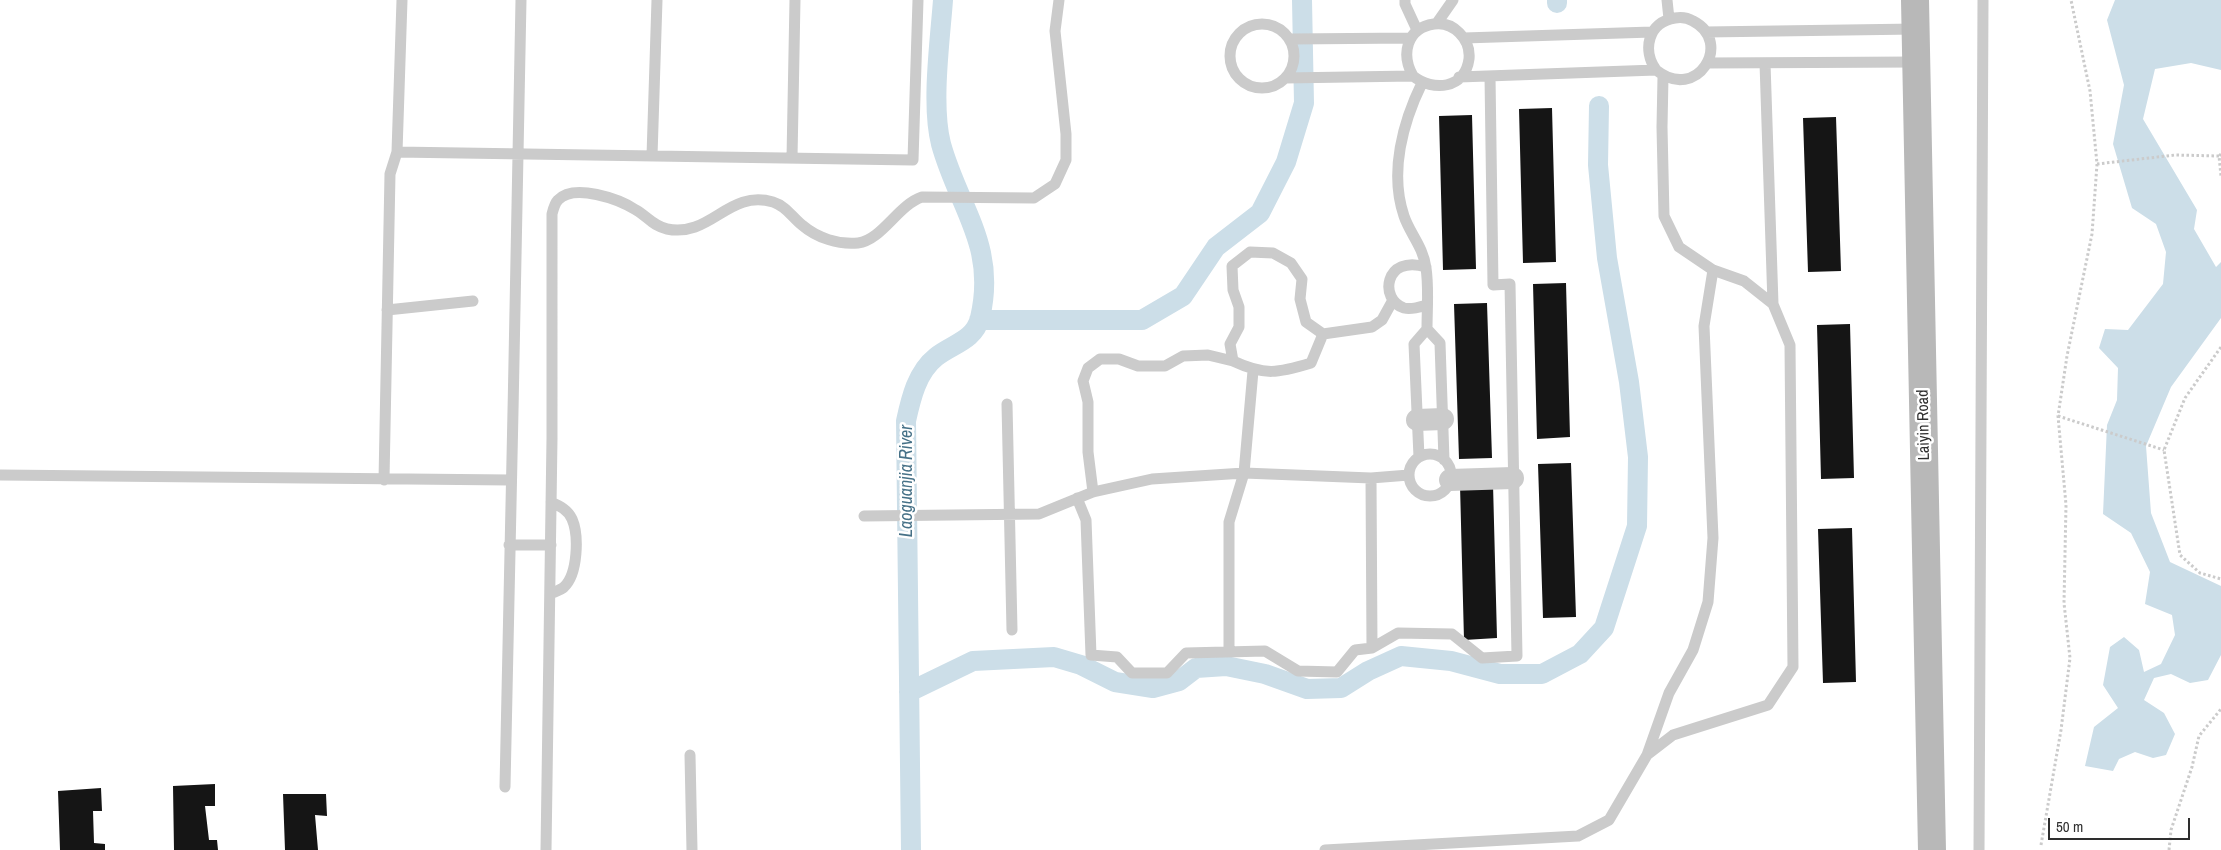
<!DOCTYPE html>
<html>
<head>
<meta charset="utf-8">
<style>
  body { margin:0 }
  #map { position:relative; width:2221px; height:850px; overflow:hidden; background:#fff; font-family:"Archivo Narrow",sans-serif }
  canvas { display:block }
  .scale { position:absolute; left:2048px; top:818px; width:142px; height:22px; box-sizing:border-box; border:2px solid #2e2e2e; border-top:0; padding-left:6px; font-size:15px; line-height:18px; white-space:nowrap; color:#2e2e2e; -webkit-text-stroke:4px #fff; paint-order:stroke }
</style>
</head>
<body>
<div id="map">
<canvas width="2221" height="850"></canvas>
<div class="scale">50 m</div>
</div>
<script>
const c = document.querySelector('canvas').getContext('2d');
c.lineJoin = 'round';
function fillPath(path, color) { c.fillStyle = color; c.fill(path, 'evenodd'); }
function strokePath(path, color, width, dash) { c.strokeStyle = color; c.lineWidth = width; c.lineCap = dash ? 'butt' : 'round'; c.setLineDash(dash || []); c.stroke(path); }
function label(font, color, halo, rows, align = 'center') {
  c.font = font + ' "Archivo Narrow",sans-serif'; c.lineWidth = 5; c.setLineDash([]); c.textBaseline = 'middle'; c.strokeStyle = halo; c.fillStyle = color; for (const [text, x, y, turn = 0] of rows) {
    c.save(); c.translate(x, y); c.rotate((+turn || 0) * Math.PI / 180); c.textAlign = isNaN(turn) ? turn : align; if (halo) c.strokeText(text, 0, 0); c.fillText(text, 0, 0); c.restore();
  }
}
fillPath(new Path2D(`
  M 2115,0 L 2221,0 L 2221,70 L 2191,63 L 2155,69 L 2143,119 L 2197,210 L 2194,229 L 2216,267 L 2221,262 L 2221,318 L 2171,387 L 2146,446 L 2151,513 L 2170,562 L 2221,586 L 2221,655 L 2208,680 L 2190,683 L 2171,674 L 2154,678 L 2144,700 L 2164,713 L 2175,734 L 2166,755 L 2153,758 L 2135,752 L 2119,759 L 2113,771 L 2085,766 L 2094,727 L 2118,708 L 2103,685 L 2110,647 L 2124,637 L 2139,650 L 2144,672 L 2161,664 L 2175,635 L 2172,615 L 2145,604 L 2150,572 L 2131,533 L 2103,514 L 2107,425 L 2117,400 L 2118,368 L 2099,348 L 2105,329 L 2128,330 L 2163,284 L 2166,252 L 2156,224 L 2132,208 L 2113,144 L 2124,85 L 2107,20 Z`), '#ccdee8');
strokePath(new Path2D(`
  M 1557,3 L 1557,0
  M 979,320 L 1142,320 L 1183,296 L 1216,247 L 1260,213 L 1286,162 L 1304,103 L 1302,0
  M 909,692 L 973,661 L 1054,657 L 1081,665 L 1115,682 L 1153,688 L 1179,681 L 1196,668 L 1226,666 L 1265,674 L 1307,689 L 1341,688 L 1368,671 L 1401,656 L 1451,661 L 1500,674 L 1542,674 L 1580,654 L 1604,628 L 1637,526 L 1638,457 L 1629,382 L 1607,258 L 1598,165 L 1599,106
  M 911,850 L 906,421 C 911,398 917,372 936,357 C 952,344 974,341 980,318 C 997,245 959,209 941,144 C 931,105 940,41 943,0`), '#ccdee8', 20);
fillPath(new Path2D(`
  M 1552,108 L 1556,262 L 1523,263 L 1519,109 Z
  M 1472,115 L 1476,269 L 1443,270 L 1439,116 Z
  M 1836,117 L 1841,271 L 1808,272 L 1803,118 Z
  M 1566,283 L 1570,437 L 1537,439 L 1533,284 Z
  M 1487,303 L 1492,458 L 1459,459 L 1454,304 Z
  M 1850,324 L 1854,478 L 1821,479 L 1817,325 Z
  M 1571,463 L 1576,617 L 1543,618 L 1538,464 Z
  M 1493,484 L 1497,638 L 1464,640 L 1460,485 Z
  M 1852,528 L 1856,682 L 1823,683 L 1818,529 Z
  M 215,784 L 215,806 L 205,806 L 209,840 L 217,840 L 218,850 L 174,850 L 173,786 Z
  M 101,788 L 102,811 L 93,811 L 94,843 L 105,844 L 105,850 L 60,850 L 58,791 Z
  M 283,794 L 326,794 L 327,816 L 315,815 L 318,850 L 285,850 Z`), '#151515');
strokePath(new Path2D(`
  M 2221,154 L 2219,156 L 2221,176
  M 2097,164 L 2175,155 L 2219,156
  M 2221,347 L 2185,398 L 2164,450 L 2180,555 L 2200,573 L 2221,579
  M 2058,416 L 2164,450
  M 2041,845 L 2061,730 L 2070,658 L 2064,603 L 2066,505 L 2058,416 L 2067,356 L 2092,234 L 2097,164 L 2090,91 L 2071,0
  M 2169,850 L 2171,830 L 2192,767 L 2199,736 L 2221,709`), '#cbcbcb', 3, [2.5, 2.5]);
strokePath(new Path2D(`
  M 402,0 L 397,152 L 913,160 L 918,0
  M 1405,0 L 1405,4 L 1417,30
  M 1667,0 L 1669,19
  M 1437,23 L 1453,0
  M1230 56a32 32 0 1 1 64 0a32 32 0 1 1-64 0Z
  M 1706,32 L 1916,29
  M 1464,38 L 1652,32
  M 1290,39 L 1411,38
  M 1707,63 L 1916,62
  M 1765,63 L 1773,304
  M 1459,77 L 1656,70 C 1697,103 1734,42 1693,21 C 1688,18 1681,17 1675,18 C 1648,22 1642,50 1656,70
  M 1285,78 L 1413,76 C 1433,92 1465,89 1469,59 C 1471,39 1453,21 1434,24 C 1406,28 1401,55 1413,76
  M 652,156 L 657,0
  M 792,158 L 795,0
  M 1426,267 C 1384,254 1379,300 1404,308 C 1412,310 1420,307 1427,305
  M 387,310 L 473,301
  M 1427,329 L 1440,343 L 1444,460
  M 1323,334 L 1311,363 C 1278,373 1265,376 1233,361 L 1230,344 L 1239,327 L 1239,307 L 1233,290 L 1232,266 L 1250,252 L 1273,253 L 1291,263 L 1302,279 L 1300,299 L 1306,322 L 1323,334 L 1372,327 L 1382,320 L 1393,300
  M 1007,404 L 1012,630
  M1409 475a21 21 0 1 1 42 0a21 21 0 1 1-42 0Z
  M 1419,457 L 1414,344 L 1427,329 C 1427,309 1429,288 1426,268 C 1423,246 1410,234 1404,216 C 1389,172 1403,122 1422,83
  M 0,475 L 510,480
  M 1371,478 L 1372,648
  M 384,480 L 390,174 L 397,152
  M 1093,492 L 1088,452 L 1088,402 L 1083,381 L 1088,368 L 1100,359 L 1119,359 L 1138,366 L 1165,366 L 1183,356 L 1208,355 L 1233,361
  M 1077,498 L 1086,520 L 1091,655 L 1117,657 L 1132,673 L 1167,673 L 1186,653 L 1265,651 L 1298,671 L 1337,672 L 1355,650 L 1372,648 L 1398,633 L 1452,634 L 1482,658 L 1517,656 L 1510,284 L 1493,285 L 1490,76
  M 864,516 L 1039,514 L 1093,492 L 1152,479 L 1244,473 L 1371,478 L 1409,475
  M 509,545 L 551,545
  M 550,594 C 554,592 561,590 564,587 C 578,574 579,535 572,519 C 568,510 560,506 551,502
  M 1229,652 L 1229,522 L 1244,473 L 1253,371
  M 690,755 L 692,850
  M 1647,755 L 1669,693 L 1693,650 L 1708,602 L 1713,538 L 1704,326 L 1713,270
  M 505,787 C 509,525 518,262 521,0
  M 546,850 L 552,438 L 552,214 C 553,210 555,203 558,200 C 574,183 619,199 636,210 C 648,217 653,226 667,229 C 711,238 728,189 773,202 C 786,206 792,217 802,225 C 817,238 839,245 858,243 C 882,240 898,205 922,197 L 1034,198 L 1055,184 L 1066,160 L 1066,134 L 1055,31 L 1059,0
  M 1325,850 L 1578,836 L 1609,820 L 1647,755 L 1673,735 L 1768,705 L 1793,667 L 1790,345 L 1773,304 L 1744,281 L 1713,270 L 1679,247 L 1664,216 L 1662,127 L 1663,77
  M 1979,850 L 1983,0`), '#cbcbcb', 11);
strokePath(new Path2D(`
  M 1417,420 L 1443,419
  M 1450,480 L 1513,478`), '#cbcbcb', 22);
strokePath(new Path2D(`
  M 1915,0 L 1932,850`), '#b8b8b8', 28);
label('16px', '#2e2e2e', '#fff', [
  ["Laiyin Road",1924,425,-91]
]);
label('italic 18px', '#467187', '#fff', [
  ["Laoguanjia River",907,481,-90]
]);
</script>
</body>
</html>
